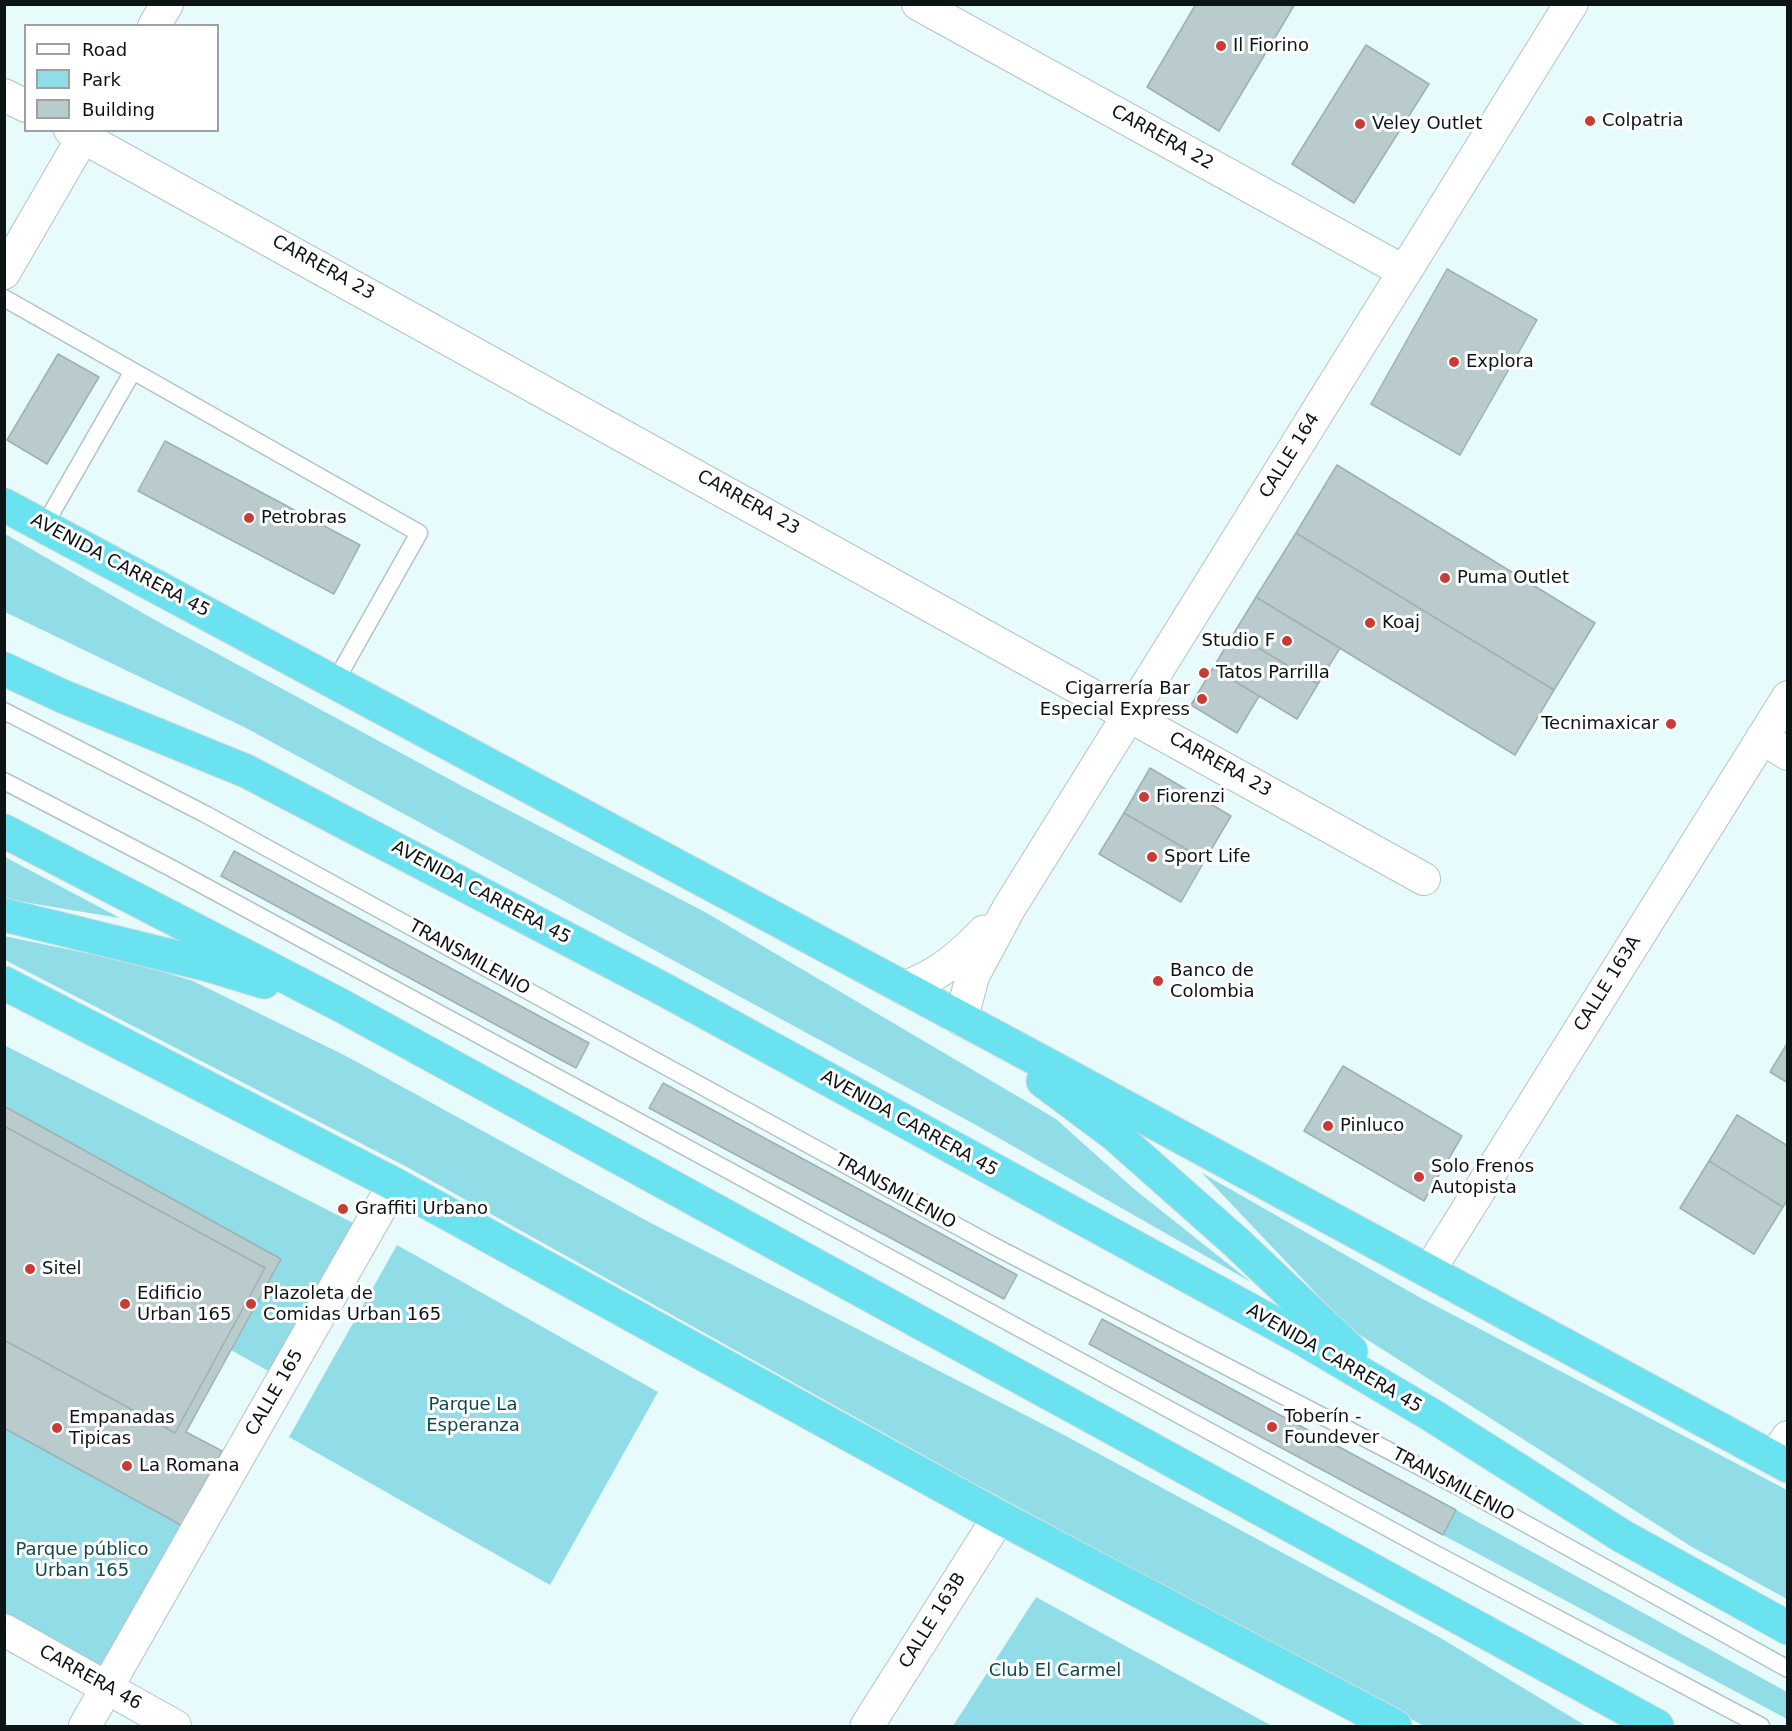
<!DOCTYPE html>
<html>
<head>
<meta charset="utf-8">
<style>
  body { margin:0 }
  #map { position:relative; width:1792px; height:1731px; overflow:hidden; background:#e7fafc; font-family:"DejaVu Sans",sans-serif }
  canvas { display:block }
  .frame { position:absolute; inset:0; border:6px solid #0d1415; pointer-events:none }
  .legend { position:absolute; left:24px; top:24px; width:195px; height:108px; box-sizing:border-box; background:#fff; border:2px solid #9ea1a1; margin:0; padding:8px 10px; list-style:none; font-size:18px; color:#0d1415 }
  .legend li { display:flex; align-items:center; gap:12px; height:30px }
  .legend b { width:30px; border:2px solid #9ea1a1 }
</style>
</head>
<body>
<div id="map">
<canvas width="1792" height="1731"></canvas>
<div class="frame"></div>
<ul class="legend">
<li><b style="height:8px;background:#fff"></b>Road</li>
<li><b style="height:16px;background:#90dce7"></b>Park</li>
<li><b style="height:16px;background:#bacbce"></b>Building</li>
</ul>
</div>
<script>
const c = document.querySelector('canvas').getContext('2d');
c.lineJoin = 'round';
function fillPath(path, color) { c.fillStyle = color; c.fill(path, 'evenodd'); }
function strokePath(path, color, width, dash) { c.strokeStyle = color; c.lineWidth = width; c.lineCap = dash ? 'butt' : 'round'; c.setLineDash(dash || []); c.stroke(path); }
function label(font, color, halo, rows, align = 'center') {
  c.font = font + ' "DejaVu Sans",sans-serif'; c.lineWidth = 6; c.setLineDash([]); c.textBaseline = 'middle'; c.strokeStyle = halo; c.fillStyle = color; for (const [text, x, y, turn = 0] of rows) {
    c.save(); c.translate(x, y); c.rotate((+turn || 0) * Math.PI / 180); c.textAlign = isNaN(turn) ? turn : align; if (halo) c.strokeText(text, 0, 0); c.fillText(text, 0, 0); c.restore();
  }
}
fillPath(new Path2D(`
  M 5,534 L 155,620 L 462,786 L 705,912 L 1056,1119 L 1134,1189 L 1251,1282 L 976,1125 L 246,728 L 5,612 Z
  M 5,857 L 120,918 L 5,899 Z
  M 4,936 L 134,963 L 193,981 L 346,1056 L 647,1221 L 1064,1435 L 1439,1637 L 1586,1726 L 1424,1726 L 966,1479 L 405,1166 L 5,960 Z
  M 4,1045 L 357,1225 L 272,1373 L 231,1350 L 281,1259 L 5,1106 Z
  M 1202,1173 L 1419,1297 L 1787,1490 L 1787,1599 L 1692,1547 L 1349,1328 Z
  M 397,1245 L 658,1392 L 550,1585 L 289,1437 Z
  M 5,1428 L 189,1529 L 104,1679 L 5,1623 Z
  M 1456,1510 L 1787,1692 L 1787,1719 L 1443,1535 Z
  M 1036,1597 L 1272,1726 L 953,1726 Z`), '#90dce7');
const building = new Path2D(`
  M 1196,4 L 1295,4 L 1219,131 L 1147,87 Z
  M 1366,45 L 1429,84 L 1354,203 L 1292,164 Z
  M 1447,269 L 1537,320 L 1460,455 L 1371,404 Z
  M 58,354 L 99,377 L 47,464 L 7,440 Z
  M 165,441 L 360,545 L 334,594 L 138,491 Z
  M 1337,465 L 1595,623 L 1554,690 L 1296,533 Z
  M 1296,533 L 1554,690 L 1515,755 L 1256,597 Z
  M 1256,597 L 1340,648 L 1318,684 L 1234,633 Z
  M 1234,633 L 1318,684 L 1297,719 L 1213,668 Z
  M 1213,668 L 1259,696 L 1237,733 L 1191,705 Z
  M 1150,768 L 1231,816 L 1205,860 L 1124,813 Z
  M 1124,813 L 1205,860 L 1181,902 L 1099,854 Z
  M 234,851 L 589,1043 L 576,1068 L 221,876 Z
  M 1788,1042 L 1788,1083 L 1770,1072 Z
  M 1343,1066 L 1462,1136 L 1424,1201 L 1304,1131 Z
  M 663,1083 L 1017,1275 L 1004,1299 L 649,1108 Z
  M 4,1106 L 281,1259 L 186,1432 L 222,1451 L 181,1525 L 4,1428 L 4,1340 L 175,1433 L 265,1268 L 4,1126 Z
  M 1737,1115 L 1788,1146 L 1788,1199 L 1783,1207 L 1709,1161 Z
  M 4,1126 L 265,1268 L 175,1433 L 4,1340 Z
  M 1709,1161 L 1783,1207 L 1754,1254 L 1680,1208 Z
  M 1102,1319 L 1456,1510 L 1443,1535 L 1089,1344 Z`);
fillPath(building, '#bacbce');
strokePath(building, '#9eb0b2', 1.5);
const service = new Path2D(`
  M 4,298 L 419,533 L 335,682
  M 44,526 L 133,371
  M 4,711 L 205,814 L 990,1244 L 1461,1488 L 1788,1669
  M 4,781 L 173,869 L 1430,1551 L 1761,1726`);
const minor = new Path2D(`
  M 918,4 L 1405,272
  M 154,26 L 167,4
  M 4,95 L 26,106
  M 70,130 L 1424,879
  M 4,273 L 87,130
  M 1762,738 L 1788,754
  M 1429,1271 L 1788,697
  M 1774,1458 L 1788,1437
  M 4,1630 L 175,1726
  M 85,1726 L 394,1184`);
const tertiary = new Path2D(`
  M 867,1726 L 999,1517`);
const secondary = new Path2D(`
  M 904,988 C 938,976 960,957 984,932
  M 961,1019 L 973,975 L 1009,908 L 1571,4`);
const trunk = new Path2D(`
  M 4,505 L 1048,1065 L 1788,1466
  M 4,669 L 62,696 L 246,771 L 663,989 L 1303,1339 L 1433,1416 L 1622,1536 L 1788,1628
  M 4,831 L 342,1006 L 1657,1726
  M 4,915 L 208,965 L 264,982
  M 4,983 L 394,1184 L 999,1517 L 1395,1726
  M 1043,1081 L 1114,1134 L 1237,1243 L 1351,1351`);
strokePath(service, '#b2c4c7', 19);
strokePath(minor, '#b2c4c7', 34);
strokePath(tertiary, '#b2c4c7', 35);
strokePath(secondary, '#b2c4c7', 35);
strokePath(trunk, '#d8d9da', 35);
strokePath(service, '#fff', 16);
strokePath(minor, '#fff', 32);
strokePath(tertiary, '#fff', 33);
strokePath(secondary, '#fff', 33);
strokePath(trunk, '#6be2f0', 33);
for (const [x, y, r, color] of [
  [1221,46,6,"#c93b34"],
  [1590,121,6,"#c93b34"],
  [1360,124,6,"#c93b34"],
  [1454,362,6,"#c93b34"],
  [249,518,6,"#c93b34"],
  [1445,578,6,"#c93b34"],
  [1370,623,6,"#c93b34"],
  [1287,641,6,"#c93b34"],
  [1204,673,6,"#c93b34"],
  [1202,699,6,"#c93b34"],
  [1671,724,6,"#c93b34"],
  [1144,797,6,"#c93b34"],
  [1152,857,6,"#c93b34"],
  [1158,981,6,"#c93b34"],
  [1328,1126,6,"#c93b34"],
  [1419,1177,6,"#c93b34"],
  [343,1209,6,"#c93b34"],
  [30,1269,6,"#c93b34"],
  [125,1304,6,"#c93b34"],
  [251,1304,6,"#c93b34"],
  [1272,1427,6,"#c93b34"],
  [57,1428,6,"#c93b34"],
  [127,1466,6,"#c93b34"]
]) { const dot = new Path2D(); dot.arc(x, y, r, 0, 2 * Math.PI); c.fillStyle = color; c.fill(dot); strokePath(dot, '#fff', 2); }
label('18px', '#0d1415', '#fff', [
  ["Il Fiorino",1233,46],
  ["Colpatria",1602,121],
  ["Veley Outlet",1372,124],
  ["Explora",1466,362],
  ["Petrobras",261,518],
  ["Puma Outlet",1457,578],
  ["Koaj",1382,623],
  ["Studio F",1275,641,"right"],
  ["Tatos Parrilla",1216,673],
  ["Cigarrería Bar",1190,689,"right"],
  ["Especial Express",1190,710,"right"],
  ["Tecnimaxicar",1659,724,"right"],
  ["Fiorenzi",1156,797],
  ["Sport Life",1164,857],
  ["Banco de",1170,971],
  ["Colombia",1170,992],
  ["Pinluco",1340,1126],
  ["Solo Frenos",1431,1167],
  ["Autopista",1431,1188],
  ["Graffiti Urbano",355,1209],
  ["Sitel",42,1269],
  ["Edificio",137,1294],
  ["Urban 165",137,1315],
  ["Plazoleta de",263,1294],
  ["Comidas Urban 165",263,1315],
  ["Toberín -",1284,1417],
  ["Foundever",1284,1438],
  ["Empanadas",69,1418],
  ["Tipicas",69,1439],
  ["La Romana",139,1466]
], 'left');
label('18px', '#0d1415', '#fff', [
  ["CARRERA 22",1162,138,29],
  ["CARRERA 23",323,268,29],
  ["CALLE 164",1290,456,-58],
  ["CARRERA 23",748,503,29],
  ["AVENIDA CARRERA 45",120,566,28],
  ["CARRERA 23",1220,765,29],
  ["AVENIDA CARRERA 45",481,893,28],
  ["TRANSMILENIO",469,958,29],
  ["CALLE 163A",1608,984,-58],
  ["AVENIDA CARRERA 45",909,1124,29],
  ["TRANSMILENIO",895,1192,29],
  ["AVENIDA CARRERA 45",1334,1359,30],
  ["CALLE 165",275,1393,-60],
  ["TRANSMILENIO",1453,1485,28],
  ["CALLE 163B",933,1621,-58],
  ["CARRERA 46",90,1678,29]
]);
label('18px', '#0d4950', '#fff', [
  ["Parque La",473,1405],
  ["Esperanza",473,1426],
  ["Parque público",82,1550],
  ["Urban 165",82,1571],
  ["Club El Carmel",1055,1671]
]);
</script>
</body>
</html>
